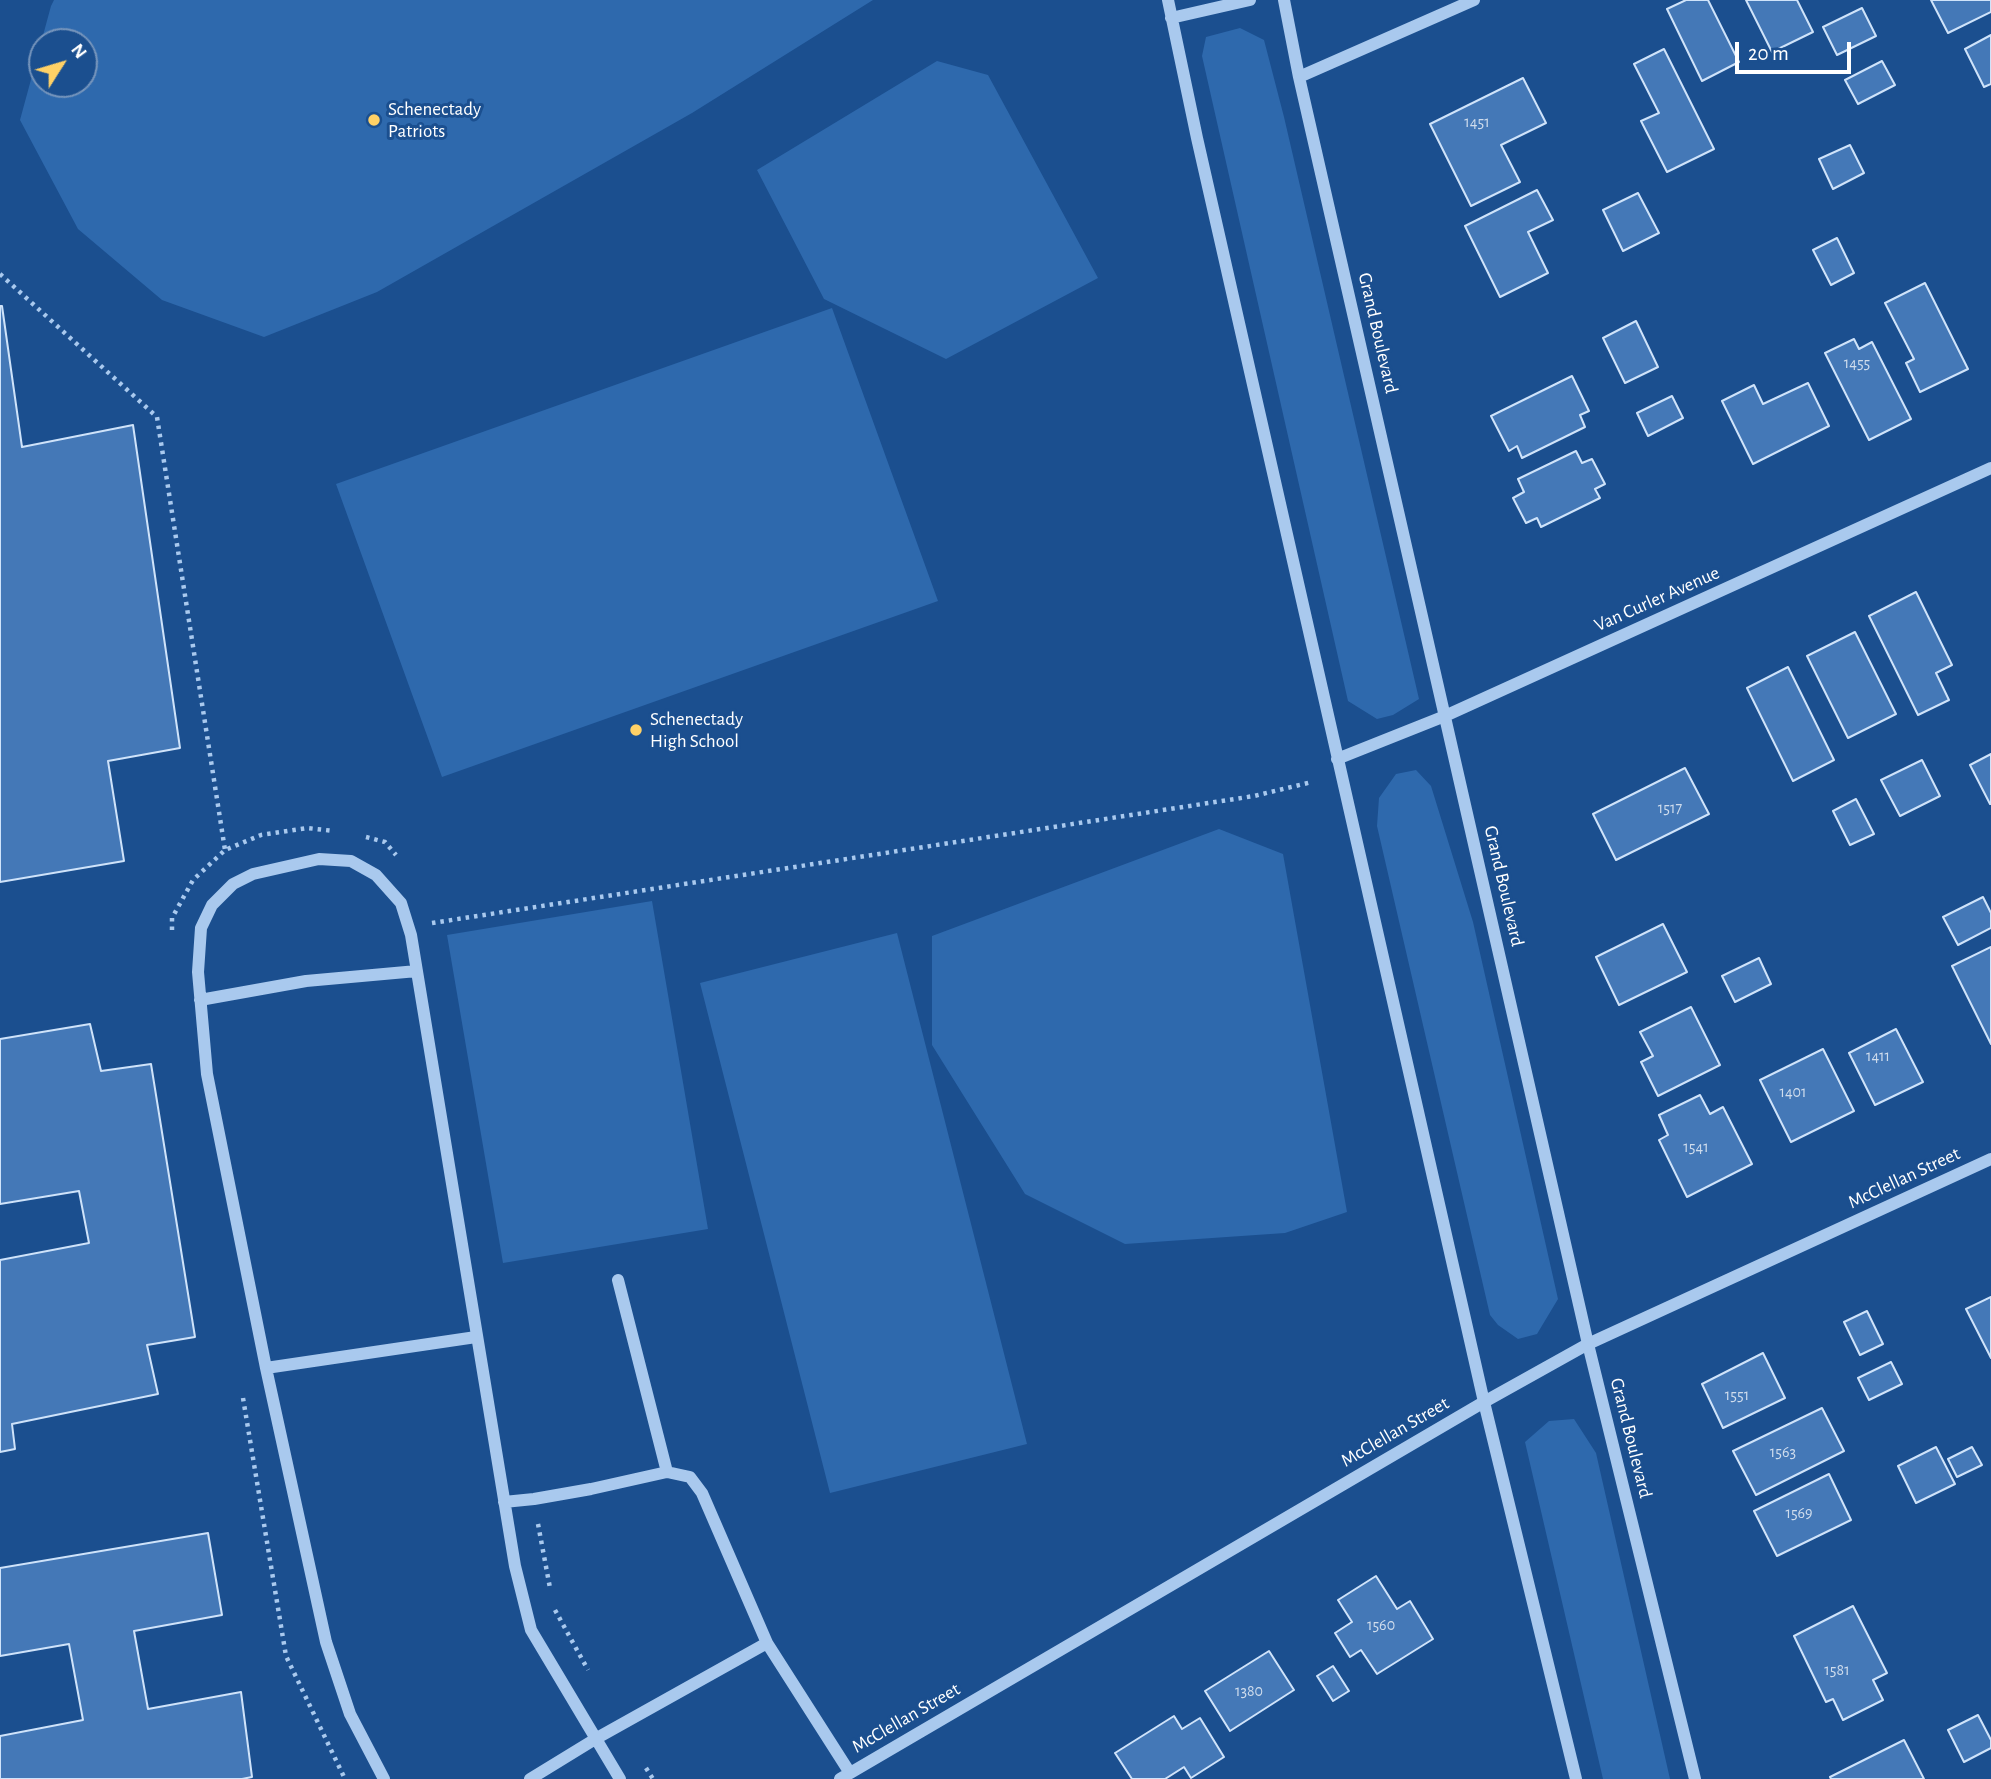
<!DOCTYPE html>
<html>
<head>
<meta charset="utf-8">
<style>
  body { margin:0 }
  #map { position:relative; width:1991px; height:1779px; overflow:hidden; background:#1b4f8f; font-family:"Alegreya Sans",sans-serif }
  canvas { display:block }
  .north { position:absolute; left:28px; top:28px; width:70px; height:70px; box-sizing:border-box; background:#1b4f8f; border:2px solid #7695bc; border-radius:50%; rotate:53deg; font-size:19px; font-weight:700; line-height:28px; text-align:center; color:#fff }
  .north::after { content:''; display:block; margin:auto; width:24px; height:32px; background:#ffd166; clip-path:polygon(50% 0,100% 100%,50% 72%,0 100%) }
  .scale { position:absolute; left:1735px; top:42px; width:116px; height:32px; box-sizing:border-box; border:4px solid #fff; border-top:0; padding-left:9px; font-size:21px; line-height:24px; white-space:nowrap; color:#fff; -webkit-text-stroke:5px #1b4f8f; paint-order:stroke }
</style>
</head>
<body>
<div id="map">
<canvas width="1991" height="1779"></canvas>
<div class="north">N</div>
<div class="scale">20 m</div>
</div>
<script>
const c = document.querySelector('canvas').getContext('2d');
c.lineJoin = 'round';
function fillPath(path, color) { c.fillStyle = color; c.fill(path, 'evenodd'); }
function strokePath(path, color, width, dash) { c.strokeStyle = color; c.lineWidth = width; c.lineCap = dash ? 'butt' : 'round'; c.setLineDash(dash || []); c.stroke(path); }
function label(font, color, halo, rows, align = 'center') {
  c.font = font + ' "Alegreya Sans",sans-serif'; c.lineWidth = 6; c.setLineDash([]); c.textBaseline = 'middle'; c.strokeStyle = halo; c.fillStyle = color; for (const [text, x, y, turn = 0] of rows) {
    c.save(); c.translate(x, y); c.rotate((+turn || 0) * Math.PI / 180); c.textAlign = isNaN(turn) ? turn : align; if (halo) c.strokeText(text, 0, 0); c.fillText(text, 0, 0); c.restore();
  }
}
fillPath(new Path2D(`
  M 54,0 L 873,0 L 692,113 L 377,292 L 264,337 L 162,300 L 78,229 L 20,120 L 51,6 ZM 42,42 L 84,42 L 84,84 L 42,84 Z
  M 1240,28 L 1264,40 L 1284,117 L 1419,699 L 1393,715 L 1377,719 L 1348,701 L 1202,56 L 1206,37 Z
  M 937,61 L 988,75 L 1098,278 L 946,359 L 824,299 L 757,170 Z
  M 832,308 L 938,601 L 442,777 L 336,484 Z
  M 1416,770 L 1431,786 L 1473,922 L 1558,1299 L 1537,1334 L 1518,1339 L 1498,1325 L 1490,1315 L 1377,826 L 1379,798 L 1396,774 Z
  M 1219,829 L 1283,854 L 1347,1212 L 1285,1233 L 1125,1244 L 1025,1194 L 932,1045 L 932,936 Z
  M 652,901 L 708,1229 L 503,1263 L 447,935 Z
  M 897,933 L 1027,1444 L 830,1493 L 700,983 Z
  M 1574,1419 L 1596,1453 L 1670,1779 L 1603,1779 L 1525,1442 L 1549,1421 Z`), '#2e69ad');
const building = new Path2D(`
  M 1686,0 L 1708,0 L 1739,62 L 1702,81 L 1667,9 Z
  M 1746,0 L 1797,0 L 1813,32 L 1772,52 Z
  M 1931,0 L 1991,0 L 1991,12 L 1948,33 Z
  M 1862,8 L 1876,36 L 1837,55 L 1823,27 Z
  M 1991,35 L 1991,84 L 1984,87 L 1965,49 Z
  M 1664,49 L 1714,149 L 1667,172 L 1641,121 L 1659,113 L 1634,64 Z
  M 1882,61 L 1895,85 L 1858,104 L 1845,80 Z
  M 1523,78 L 1546,123 L 1501,145 L 1520,182 L 1471,206 L 1430,124 Z
  M 1850,145 L 1864,173 L 1833,189 L 1819,159 Z
  M 1537,190 L 1553,220 L 1528,232 L 1548,273 L 1500,297 L 1465,226 Z
  M 1638,193 L 1659,233 L 1623,251 L 1603,210 Z
  M 1837,238 L 1854,273 L 1831,285 L 1813,250 Z
  M 1925,283 L 1968,369 L 1920,392 L 1906,363 L 1914,359 L 1885,303 Z
  M 0,306 L 2,306 L 22,447 L 133,425 L 180,748 L 108,761 L 124,861 L 0,882 Z
  M 1636,321 L 1658,367 L 1625,383 L 1603,338 Z
  M 1854,339 L 1859,349 L 1872,342 L 1911,419 L 1869,440 L 1825,353 Z
  M 1572,376 L 1589,411 L 1580,415 L 1585,427 L 1522,458 L 1517,446 L 1509,451 L 1491,416 Z
  M 1808,383 L 1829,426 L 1753,464 L 1722,401 L 1754,385 L 1763,404 Z
  M 1672,396 L 1683,418 L 1648,436 L 1637,413 Z
  M 1576,451 L 1582,463 L 1592,459 L 1605,484 L 1595,489 L 1600,498 L 1541,527 L 1537,518 L 1526,523 L 1513,498 L 1524,492 L 1518,479 Z
  M 1916,592 L 1952,665 L 1936,673 L 1949,700 L 1918,715 L 1869,616 Z
  M 1855,632 L 1896,714 L 1848,738 L 1807,656 Z
  M 1788,667 L 1834,760 L 1793,781 L 1747,688 Z
  M 1991,754 L 1991,804 L 1990,804 L 1970,765 Z
  M 1922,760 L 1940,796 L 1900,816 L 1881,780 Z
  M 1685,768 L 1709,814 L 1616,860 L 1593,814 Z
  M 1856,799 L 1874,834 L 1850,845 L 1833,811 Z
  M 1983,897 L 1991,913 L 1991,928 L 1958,945 L 1943,917 Z
  M 1663,924 L 1687,972 L 1619,1005 L 1596,957 Z
  M 1991,947 L 1991,1044 L 1952,966 Z
  M 1759,958 L 1771,984 L 1735,1002 L 1722,976 Z
  M 1691,1007 L 1720,1065 L 1658,1096 L 1641,1062 L 1653,1056 L 1640,1032 Z
  M 90,1024 L 101,1071 L 151,1064 L 195,1337 L 147,1345 L 158,1394 L 12,1424 L 15,1449 L 0,1452 L 0,1260 L 89,1243 L 79,1191 L 0,1204 L 0,1039 Z
  M 1896,1029 L 1923,1082 L 1875,1105 L 1849,1053 Z
  M 1823,1049 L 1854,1111 L 1791,1142 L 1760,1080 Z
  M 1700,1095 L 1710,1114 L 1723,1107 L 1752,1164 L 1687,1197 L 1659,1140 L 1668,1135 L 1659,1115 Z
  M 1991,1297 L 1991,1358 L 1966,1309 Z
  M 1867,1311 L 1883,1344 L 1860,1355 L 1844,1322 Z
  M 1763,1353 L 1785,1398 L 1723,1428 L 1702,1384 Z
  M 1891,1362 L 1902,1384 L 1869,1400 L 1858,1378 Z
  M 1822,1408 L 1844,1451 L 1756,1495 L 1733,1451 Z
  M 1936,1447 L 1955,1484 L 1916,1503 L 1898,1466 Z
  M 1972,1447 L 1982,1465 L 1957,1477 L 1948,1459 Z
  M 1829,1474 L 1851,1520 L 1777,1556 L 1754,1511 Z
  M 208,1533 L 222,1615 L 134,1631 L 148,1709 L 241,1692 L 252,1777 L 242,1779 L 0,1779 L 0,1736 L 83,1720 L 69,1644 L 0,1656 L 0,1568 Z
  M 1376,1576 L 1397,1609 L 1410,1601 L 1433,1639 L 1377,1674 L 1361,1650 L 1350,1657 L 1335,1633 L 1352,1622 L 1338,1600 Z
  M 1853,1606 L 1887,1673 L 1873,1680 L 1883,1700 L 1843,1720 L 1833,1699 L 1826,1702 L 1794,1636 Z
  M 1269,1651 L 1294,1690 L 1230,1731 L 1205,1691 Z
  M 1333,1666 L 1349,1691 L 1333,1701 L 1317,1676 Z
  M 1978,1715 L 1991,1740 L 1991,1748 L 1964,1762 L 1948,1730 Z
  M 1174,1716 L 1182,1729 L 1200,1718 L 1224,1757 L 1191,1778 L 1184,1767 L 1165,1779 L 1132,1779 L 1115,1753 Z
  M 1904,1740 L 1924,1779 L 1831,1779 L 1830,1777 Z`);
fillPath(building, '#4478b7');
strokePath(building, '#cfe3fa', 2);
strokePath(new Path2D(`
  M 0,274 L 157,417 L 225,850
  M 366,837 L 385,842 L 396,855
  M 432,923 L 1254,796 L 1312,782
  M 172,930 L 172,918 L 193,880 L 225,850 L 261,835 L 307,828 L 334,831
  M 243,1398 L 286,1656 L 345,1779
  M 538,1524 L 550,1588
  M 555,1610 L 588,1670
  M 646,1768 L 653,1779`), '#a9c9ee', 4.5, [3.5, 5]);
strokePath(new Path2D(`
  M 1168,0 L 1197,138 L 1484,1402 L 1576,1779
  M 1284,0 L 1299,77 L 1588,1344 L 1695,1779
  M 1171,18 L 1250,0
  M 1299,77 L 1474,0
  M 1337,759 L 1445,716 L 1991,468
  M 200,1000 L 306,981 L 417,971
  M 618,1280 L 667,1472
  M 266,1368 L 476,1337
  M 504,1502 L 534,1499 L 591,1489 L 667,1472 L 690,1477 L 702,1493 L 767,1643 L 850,1773
  M 384,1779 L 350,1714 L 326,1642 L 266,1368 L 207,1074 L 198,972 L 201,928 L 212,905 L 233,884 L 253,874 L 319,859 L 351,861 L 376,875 L 401,903 L 411,935 L 515,1566 L 531,1630 L 620,1779
  M 530,1779 L 597,1738 L 767,1643
  M 840,1779 L 1484,1402 L 1588,1344 L 1991,1159`), '#a9c9ee', 12);
for (const [x, y, r, color] of [
  [374,120,7,"#ffd166"],
  [636,730,7,"#ffd166"]
]) { const dot = new Path2D(); dot.arc(x, y, r, 0, 2 * Math.PI); c.fillStyle = color; c.fill(dot); strokePath(dot, '#1b4f8f', 2.5); }
label('16px', '#d0dded', null, [
  ["1451",1477,122],
  ["1455",1857,363],
  ["1517",1670,808],
  ["1411",1878,1056],
  ["1401",1793,1092],
  ["1541",1696,1147],
  ["1551",1737,1395],
  ["1563",1783,1452],
  ["1569",1799,1513],
  ["1560",1381,1625],
  ["1581",1837,1670],
  ["1380",1249,1691]
]);
label('19px', '#fff', '#1b4f8f', [
  ["Schenectady",388,109],
  ["Patriots",388,131],
  ["Schenectady",650,719],
  ["High School",650,741]
], 'left');
label('19px', '#fff', '#1b4f8f', [
  ["Grand Boulevard",1378,333,77],
  ["Van Curler Avenue",1657,599,-24],
  ["Grand Boulevard",1504,886,77],
  ["McClellan Street",1904,1178,-25],
  ["McClellan Street",1395,1432,-30],
  ["Grand Boulevard",1631,1438,76],
  ["McClellan Street",906,1718,-30]
]);
</script>
</body>
</html>
